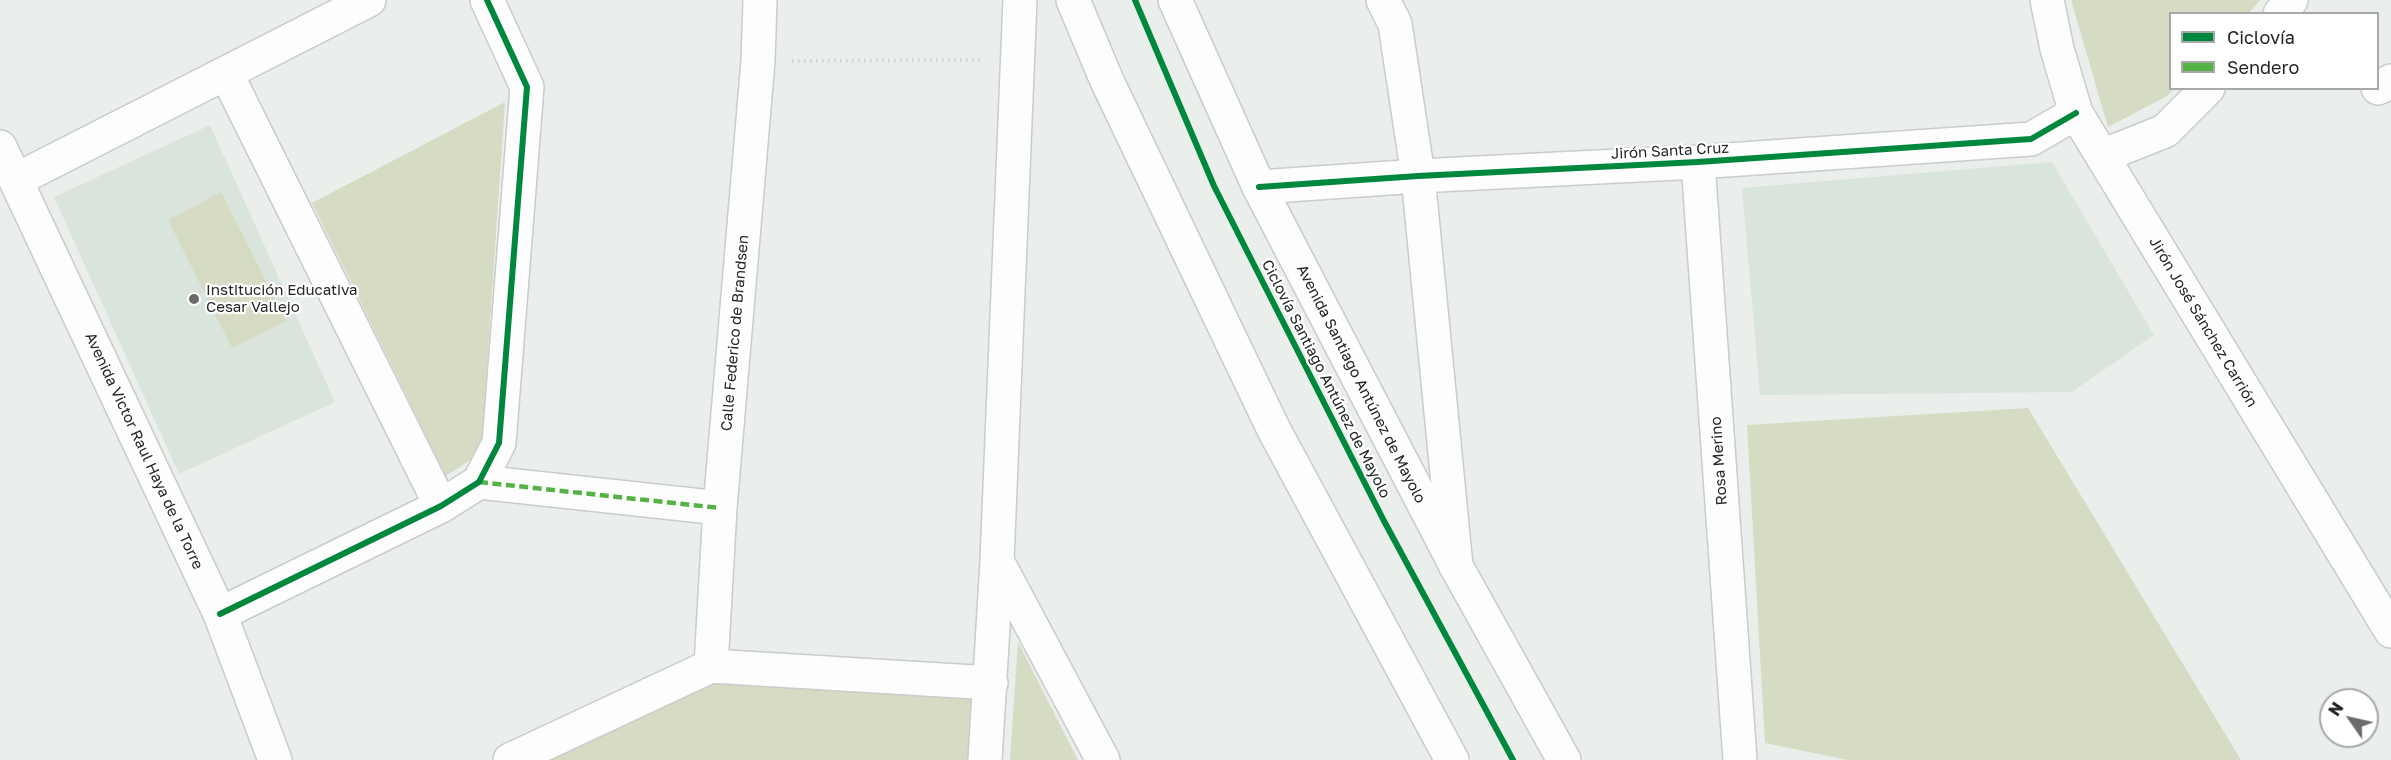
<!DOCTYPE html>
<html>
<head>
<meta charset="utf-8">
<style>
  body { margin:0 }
  #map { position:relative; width:2391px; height:760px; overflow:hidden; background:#eaefec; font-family:"Golos Text",sans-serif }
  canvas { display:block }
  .legend { position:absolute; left:2169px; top:12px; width:210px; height:78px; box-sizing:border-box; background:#fff; border:2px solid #a7a8a7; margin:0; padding:8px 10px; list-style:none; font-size:18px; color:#232624 }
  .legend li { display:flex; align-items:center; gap:12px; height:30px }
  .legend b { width:30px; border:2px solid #a7a8a7 }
  .north { position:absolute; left:2319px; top:688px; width:60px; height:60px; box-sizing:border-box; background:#fff; border:2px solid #a7a8a7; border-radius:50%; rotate:304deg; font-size:16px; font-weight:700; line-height:24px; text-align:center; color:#232624 }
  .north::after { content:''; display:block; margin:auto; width:21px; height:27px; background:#696c6a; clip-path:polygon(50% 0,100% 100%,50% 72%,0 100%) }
</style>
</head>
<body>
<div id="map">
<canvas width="2391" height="760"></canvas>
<ul class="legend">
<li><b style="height:8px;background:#00873e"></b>Ciclovía</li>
<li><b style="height:8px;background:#55b245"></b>Sendero</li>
</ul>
<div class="north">N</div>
</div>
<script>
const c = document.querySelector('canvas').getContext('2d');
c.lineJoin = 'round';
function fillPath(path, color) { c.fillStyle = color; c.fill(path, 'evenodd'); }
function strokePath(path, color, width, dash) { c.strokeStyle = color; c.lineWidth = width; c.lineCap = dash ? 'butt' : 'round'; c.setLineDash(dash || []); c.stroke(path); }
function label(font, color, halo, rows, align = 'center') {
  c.font = font + ' "Golos Text",sans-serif'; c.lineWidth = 4.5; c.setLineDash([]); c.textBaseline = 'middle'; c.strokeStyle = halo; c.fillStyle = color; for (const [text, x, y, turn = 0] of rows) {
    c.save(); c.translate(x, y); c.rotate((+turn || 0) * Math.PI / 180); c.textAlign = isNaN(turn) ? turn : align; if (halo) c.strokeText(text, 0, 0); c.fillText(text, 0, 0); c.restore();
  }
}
fillPath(new Path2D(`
  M 210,125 L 335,402 L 179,474 L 54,197 Z
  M 2052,162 L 2154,335 L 2072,392 L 1760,395 L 1742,188 Z`), '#d9e4dd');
fillPath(new Path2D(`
  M 2071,0 L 2260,0 L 2249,13 L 2170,14 L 2170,88 L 2174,89 L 2167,96 L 2108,127 Z
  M 505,102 L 481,453 L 446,476 L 312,203 Z
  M 221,192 L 286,321 L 232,348 L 168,220 Z
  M 2028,408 L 2241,760 L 1848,760 L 1765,743 L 1747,425 Z
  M 1018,642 L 1078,760 L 1010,760 Z
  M 722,677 L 976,694 L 974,760 L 545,760 Z`), '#d6dbc3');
const minor = new Path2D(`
  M 1383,0 L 1395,24 L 1418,176 L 1456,566
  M 2047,0 L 2057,49 L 2076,113 L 2391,631
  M 2280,14 L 2291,0
  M 226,73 L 441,506
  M 2378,88 L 2391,81
  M 0,147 L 220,614 L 275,760
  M 2102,156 L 2165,131 L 2208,88
  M 1698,162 L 1740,760
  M 16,180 L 369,0
  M 1259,187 L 1418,176 L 1698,162 L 2031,139 L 2076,113
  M 479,482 L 720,508
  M 997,561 L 1103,760
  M 220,614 L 441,506 L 479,482 L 499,443 L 527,87 L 487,0
  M 711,666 L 720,508 L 758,61 L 760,0
  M 510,760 L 711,666 L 991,683
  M 985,760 L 997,561 L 1020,0`);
const secondary = new Path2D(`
  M 1073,0 L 1107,81 L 1274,430 L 1452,760
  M 1175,0 L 1259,187 L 1456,566 L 1564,760`);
strokePath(minor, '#c8ccca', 36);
strokePath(secondary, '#c8ccca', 36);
strokePath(new Path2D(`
  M 792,61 L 983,60`), '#d0d1d1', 4, [1.5, 4.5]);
strokePath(minor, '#fcfdfc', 33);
strokePath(secondary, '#fcfdfc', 33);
strokePath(new Path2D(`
  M 479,482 L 720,508`), '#55b245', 4.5, [9, 4.5]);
strokePath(new Path2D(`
  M 1135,0 L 1214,186 L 1384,521 L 1513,760
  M 1259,187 L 1418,176 L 1698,162 L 2031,139 L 2076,113
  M 220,614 L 441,506 L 479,482 L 499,443 L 527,87 L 487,0`), '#00873e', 6);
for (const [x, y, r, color] of [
  [194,299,6,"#696c6a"]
]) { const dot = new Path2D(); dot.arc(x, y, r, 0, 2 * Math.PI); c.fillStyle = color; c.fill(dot); strokePath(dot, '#fff', 2); }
label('15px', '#232624', '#fff', [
  ["Jirón Santa Cruz",1670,151,-3],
  ["Jirón José Sánchez Carrión",2203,322,59],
  ["Calle Federico de Brandsen",735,333,-85],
  ["Ciclovía Santiago Antúnez de Mayolo",1326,379,63],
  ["Avenida Santiago Antúnez de Mayolo",1361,384,63],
  ["Avenida Victor Raul Haya de la Torre",144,451,65],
  ["Rosa Merino",1719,461,-94]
]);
label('15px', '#232624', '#fff', [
  ["Institución Educativa",206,290],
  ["Cesar Vallejo",206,307]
], 'left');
</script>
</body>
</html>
